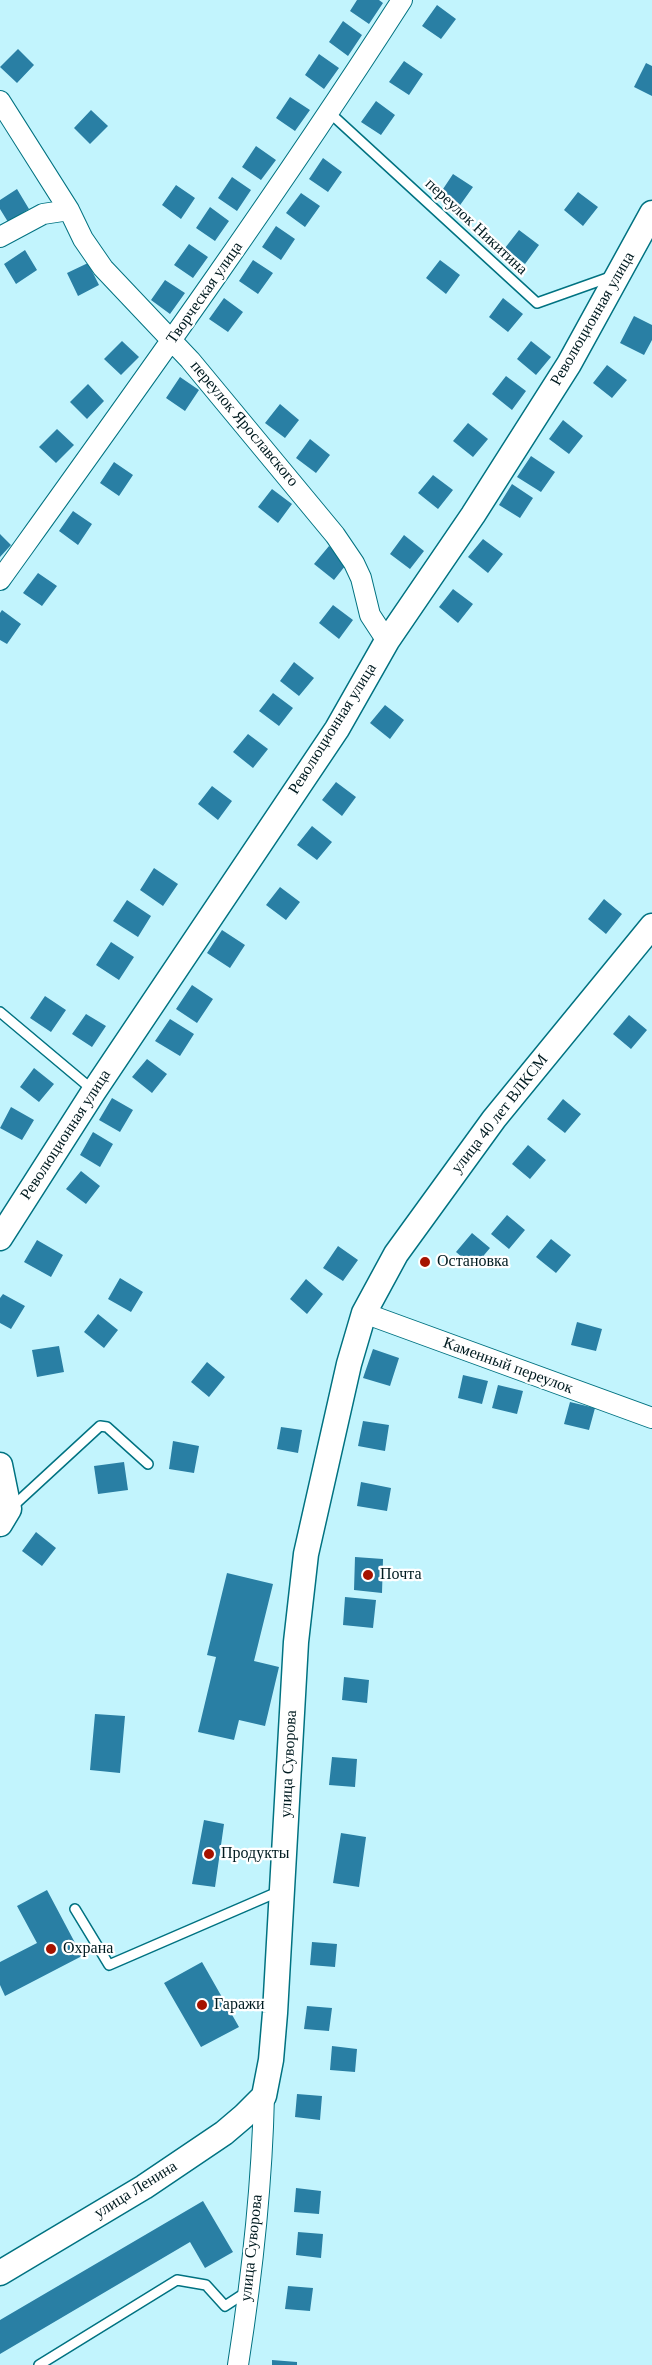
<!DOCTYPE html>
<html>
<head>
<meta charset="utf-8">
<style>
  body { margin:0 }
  canvas { display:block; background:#c2f4fd }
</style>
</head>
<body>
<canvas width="652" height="2365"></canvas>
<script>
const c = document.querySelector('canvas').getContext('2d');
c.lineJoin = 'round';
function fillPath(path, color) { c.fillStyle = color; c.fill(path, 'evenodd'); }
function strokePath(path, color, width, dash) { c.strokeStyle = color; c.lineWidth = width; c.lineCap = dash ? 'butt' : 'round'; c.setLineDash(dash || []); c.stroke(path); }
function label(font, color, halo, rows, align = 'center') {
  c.font = font + ' "Times New Roman",serif'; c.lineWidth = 4.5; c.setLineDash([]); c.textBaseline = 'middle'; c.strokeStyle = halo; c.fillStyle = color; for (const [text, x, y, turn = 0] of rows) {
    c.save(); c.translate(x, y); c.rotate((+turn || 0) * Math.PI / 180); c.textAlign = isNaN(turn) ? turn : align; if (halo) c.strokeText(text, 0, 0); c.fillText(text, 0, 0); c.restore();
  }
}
fillPath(new Path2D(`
  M 357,0 L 379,0 L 383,3 L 369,24 L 350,11 Z
  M 437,5 L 456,19 L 441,39 L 422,26 Z
  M 343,21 L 362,35 L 348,56 L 329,42 Z
  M 18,49 L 34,65 L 17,83 L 0,67 Z
  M 319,54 L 339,68 L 324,89 L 305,75 Z
  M 404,61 L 423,74 L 409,95 L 389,82 Z
  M 646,63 L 652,66 L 652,96 L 634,87 Z
  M 290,97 L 310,110 L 295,131 L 276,118 Z
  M 376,101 L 395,115 L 381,135 L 361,122 Z
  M 91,110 L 108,126 L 90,144 L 74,128 Z
  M 256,146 L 276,160 L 261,180 L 242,167 Z
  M 323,158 L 342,172 L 328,192 L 309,179 Z
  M 453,174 L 473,187 L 458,208 L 439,195 Z
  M 232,177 L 251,190 L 237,211 L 218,198 Z
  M 176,185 L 195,198 L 181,219 L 162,205 Z
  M 17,189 L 29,209 L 8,222 L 0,209 L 0,200 Z
  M 578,192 L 598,207 L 583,226 L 564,210 Z
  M 301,193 L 320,206 L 305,227 L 286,213 Z
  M 210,207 L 229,221 L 215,241 L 196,228 Z
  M 276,226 L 295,239 L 281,260 L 262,247 Z
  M 519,230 L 539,245 L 525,264 L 505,248 Z
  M 189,244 L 208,257 L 193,278 L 174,265 Z
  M 25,250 L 37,270 L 16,284 L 4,264 Z
  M 253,260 L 273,273 L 258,294 L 239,281 Z
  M 440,260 L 460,275 L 446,294 L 426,278 Z
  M 88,263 L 99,285 L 78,296 L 67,273 Z
  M 165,280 L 185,293 L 170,314 L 151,300 Z
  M 224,298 L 243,312 L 228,332 L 209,319 Z
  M 503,298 L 523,314 L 508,332 L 489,317 Z
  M 634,316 L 652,325 L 652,340 L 644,355 L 620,343 Z
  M 122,341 L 139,357 L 121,375 L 104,359 Z
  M 531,341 L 551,357 L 536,375 L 517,359 Z
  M 607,365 L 627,380 L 612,398 L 593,383 Z
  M 506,376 L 526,391 L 512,410 L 492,394 Z
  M 180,377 L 199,390 L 185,411 L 166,398 Z
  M 88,384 L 104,401 L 87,419 L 70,402 Z
  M 280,404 L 299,420 L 285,438 L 265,423 Z
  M 563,420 L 583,436 L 569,454 L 549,439 Z
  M 468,423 L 488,439 L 473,457 L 453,441 Z
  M 57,429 L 74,445 L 56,463 L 39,447 Z
  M 310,439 L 330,455 L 316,473 L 296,458 Z
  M 531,456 L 555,472 L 541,492 L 517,477 Z
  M 114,462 L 133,475 L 119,496 L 100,483 Z
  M 433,475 L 453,490 L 438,509 L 418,493 Z
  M 512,484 L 533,498 L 520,518 L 499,505 Z
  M 272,489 L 292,504 L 278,523 L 258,507 Z
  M 73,511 L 92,524 L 78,545 L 59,531 Z
  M 0,534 L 11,545 L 0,557 Z
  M 404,535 L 424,551 L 410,569 L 390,554 Z
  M 483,539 L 503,554 L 488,573 L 468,557 Z
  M 329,546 L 349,561 L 334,580 L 314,564 Z
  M 38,573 L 57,586 L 42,606 L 23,593 Z
  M 453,589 L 473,604 L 458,623 L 439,607 Z
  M 333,605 L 353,620 L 339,639 L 319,623 Z
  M 2,610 L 21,624 L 7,644 L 0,640 L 0,613 Z
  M 294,662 L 314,678 L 299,696 L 280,681 Z
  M 273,693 L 293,708 L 279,726 L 259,711 Z
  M 385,705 L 404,720 L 390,739 L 370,723 Z
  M 248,734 L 268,749 L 253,768 L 233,752 Z
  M 336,782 L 356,797 L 342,816 L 322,800 Z
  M 212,786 L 232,801 L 218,820 L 198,804 Z
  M 312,826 L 332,842 L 317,860 L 297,845 Z
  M 154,868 L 178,884 L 163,906 L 140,890 Z
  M 280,887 L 300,902 L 286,920 L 266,905 Z
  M 604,899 L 622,914 L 606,934 L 588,919 Z
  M 127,900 L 151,916 L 138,937 L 113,921 Z
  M 222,930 L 245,945 L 230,968 L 207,953 Z
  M 111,942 L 134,957 L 119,980 L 96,965 Z
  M 192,985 L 213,999 L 197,1023 L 176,1009 Z
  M 45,996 L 66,1010 L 51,1032 L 30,1018 Z
  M 86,1014 L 106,1026 L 92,1047 L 72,1034 Z
  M 629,1015 L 647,1030 L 631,1049 L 613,1034 Z
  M 170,1019 L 194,1034 L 180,1056 L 155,1041 Z
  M 147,1059 L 167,1074 L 152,1093 L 132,1077 Z
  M 34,1068 L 54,1084 L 39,1102 L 20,1087 Z
  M 112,1098 L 133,1110 L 120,1132 L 99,1120 Z
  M 563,1099 L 581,1114 L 565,1133 L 547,1119 Z
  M 11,1107 L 34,1120 L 22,1140 L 0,1128 Z
  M 93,1132 L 113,1144 L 100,1167 L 80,1155 Z
  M 528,1145 L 546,1160 L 530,1179 L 512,1164 Z
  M 81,1171 L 100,1186 L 86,1204 L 66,1189 Z
  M 507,1215 L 525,1230 L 509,1249 L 491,1234 Z
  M 472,1233 L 490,1248 L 474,1267 L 456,1252 Z
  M 551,1239 L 571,1255 L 556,1273 L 536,1257 Z
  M 37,1240 L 63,1255 L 51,1277 L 24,1262 Z
  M 338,1246 L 358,1260 L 343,1281 L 323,1268 Z
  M 120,1278 L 143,1292 L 131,1312 L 108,1299 Z
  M 306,1279 L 323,1294 L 307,1314 L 290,1299 Z
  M 3,1294 L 25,1306 L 11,1329 L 0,1323 L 0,1298 Z
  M 98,1314 L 118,1330 L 104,1348 L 84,1332 Z
  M 577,1322 L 602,1329 L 596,1351 L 571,1345 Z
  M 59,1346 L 64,1372 L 37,1377 L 32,1350 Z
  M 373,1349 L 399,1358 L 390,1386 L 363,1378 Z
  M 207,1362 L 225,1377 L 209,1397 L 191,1382 Z
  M 463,1375 L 488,1381 L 482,1404 L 458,1398 Z
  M 498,1385 L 523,1391 L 517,1414 L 492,1408 Z
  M 570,1402 L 595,1408 L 589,1430 L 564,1424 Z
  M 363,1421 L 389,1425 L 385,1451 L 358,1446 Z
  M 281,1427 L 302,1430 L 298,1453 L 277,1449 Z
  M 173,1441 L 199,1446 L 194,1473 L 169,1469 Z
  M 124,1462 L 128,1490 L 98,1494 L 94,1466 Z
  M 361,1482 L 391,1488 L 387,1511 L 357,1506 Z
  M 36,1532 L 56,1548 L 42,1566 L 22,1551 Z
  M 355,1557 L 383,1559 L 382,1593 L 354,1590 Z
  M 227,1573 L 273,1584 L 254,1661 L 279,1667 L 265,1726 L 239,1720 L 234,1740 L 198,1732 L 216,1657 L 207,1655 Z
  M 345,1597 L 376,1600 L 373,1628 L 343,1625 Z
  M 344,1677 L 369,1680 L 367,1703 L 342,1700 Z
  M 95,1714 L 125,1716 L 120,1773 L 90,1770 Z
  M 332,1757 L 357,1759 L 355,1787 L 329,1785 Z
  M 204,1820 L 224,1824 L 215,1887 L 192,1884 Z
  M 341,1833 L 366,1837 L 359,1887 L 333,1883 Z
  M 47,1890 L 82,1956 L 5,1996 L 0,1985 L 0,1962 L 37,1943 L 17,1906 Z
  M 312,1942 L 337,1944 L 335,1967 L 310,1965 Z
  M 202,1962 L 239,2027 L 201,2047 L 164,1983 Z
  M 307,2006 L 332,2008 L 329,2031 L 304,2029 Z
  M 332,2046 L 357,2049 L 355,2072 L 330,2070 Z
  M 297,2094 L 322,2096 L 320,2120 L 295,2117 Z
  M 296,2188 L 321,2191 L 319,2214 L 294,2212 Z
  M 203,2201 L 233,2252 L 205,2268 L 190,2242 L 0,2354 L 0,2320 Z
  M 298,2232 L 323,2234 L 321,2258 L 296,2255 Z
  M 288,2286 L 313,2288 L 310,2311 L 285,2309 Z
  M 272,2360 L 297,2362 L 297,2365 L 272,2365 Z`), '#297fa4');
const service = new Path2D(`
  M 330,113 L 537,303 L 613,276
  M 0,1012 L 94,1091
  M 11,1508 L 100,1426 L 107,1427 L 148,1464
  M 75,1909 L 109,1965 L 280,1891
  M 39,2365 L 177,2280 L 206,2285 L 225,2306 L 248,2291`);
const minor = new Path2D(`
  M 0,101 L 69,210 L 83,239 L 103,268 L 190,360 L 335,535 L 354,563 L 361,578 L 370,615 L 387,641
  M 0,237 L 43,214 L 69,210
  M 0,580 C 137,389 275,198 402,0
  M 364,1313 L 652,1418
  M 238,2365 C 252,2276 262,2186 264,2096`);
const tertiary = new Path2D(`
  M 0,1238 L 94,1091 L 337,729 L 387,641 L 473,515 L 569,364 L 652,213
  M 0,1465 L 9,1509 L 0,1524
  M 0,2273 L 144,2187 L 224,2133 L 244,2116 L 264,2096 L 271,2060 L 275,2013 L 296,1642 L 306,1554 L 349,1364 L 364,1313 L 396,1254 L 494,1119 L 652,926`);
strokePath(service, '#007281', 12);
strokePath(minor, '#007281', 22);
strokePath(tertiary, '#007281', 27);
strokePath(service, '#fff', 9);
strokePath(minor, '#fff', 20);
strokePath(tertiary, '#fff', 24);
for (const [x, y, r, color] of [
  [425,1262,6,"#a61300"],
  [368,1575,6,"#a61300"],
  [209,1854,6,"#a61300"],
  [51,1949,6,"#a61300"],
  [202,2005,6,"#a61300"]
]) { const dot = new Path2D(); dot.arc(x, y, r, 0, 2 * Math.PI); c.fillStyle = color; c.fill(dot); strokePath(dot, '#fff', 2); }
label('16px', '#001b20', '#fff', [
  ["переулок Никитина",476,227,43],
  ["Творческая улица",205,293,-55],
  ["Революционная улица",593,319,-60],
  ["переулок Ярославского",244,424,50],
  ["Революционная улица",333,729,-58],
  ["улица 40 лет ВЛКСМ",500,1114,-52],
  ["Революционная улица",66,1135,-57],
  ["Каменный переулок",508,1366,20],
  ["улица Суворова",289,1764,-87],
  ["улица Ленина",136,2190,-32],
  ["улица Суворова",252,2248,-84]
]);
label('16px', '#001b20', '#fff', [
  ["Остановка",437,1262],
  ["Почта",380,1575],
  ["Продукты",221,1854],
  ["Охрана",63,1949],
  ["Гаражи",214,2005]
], 'left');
</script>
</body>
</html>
